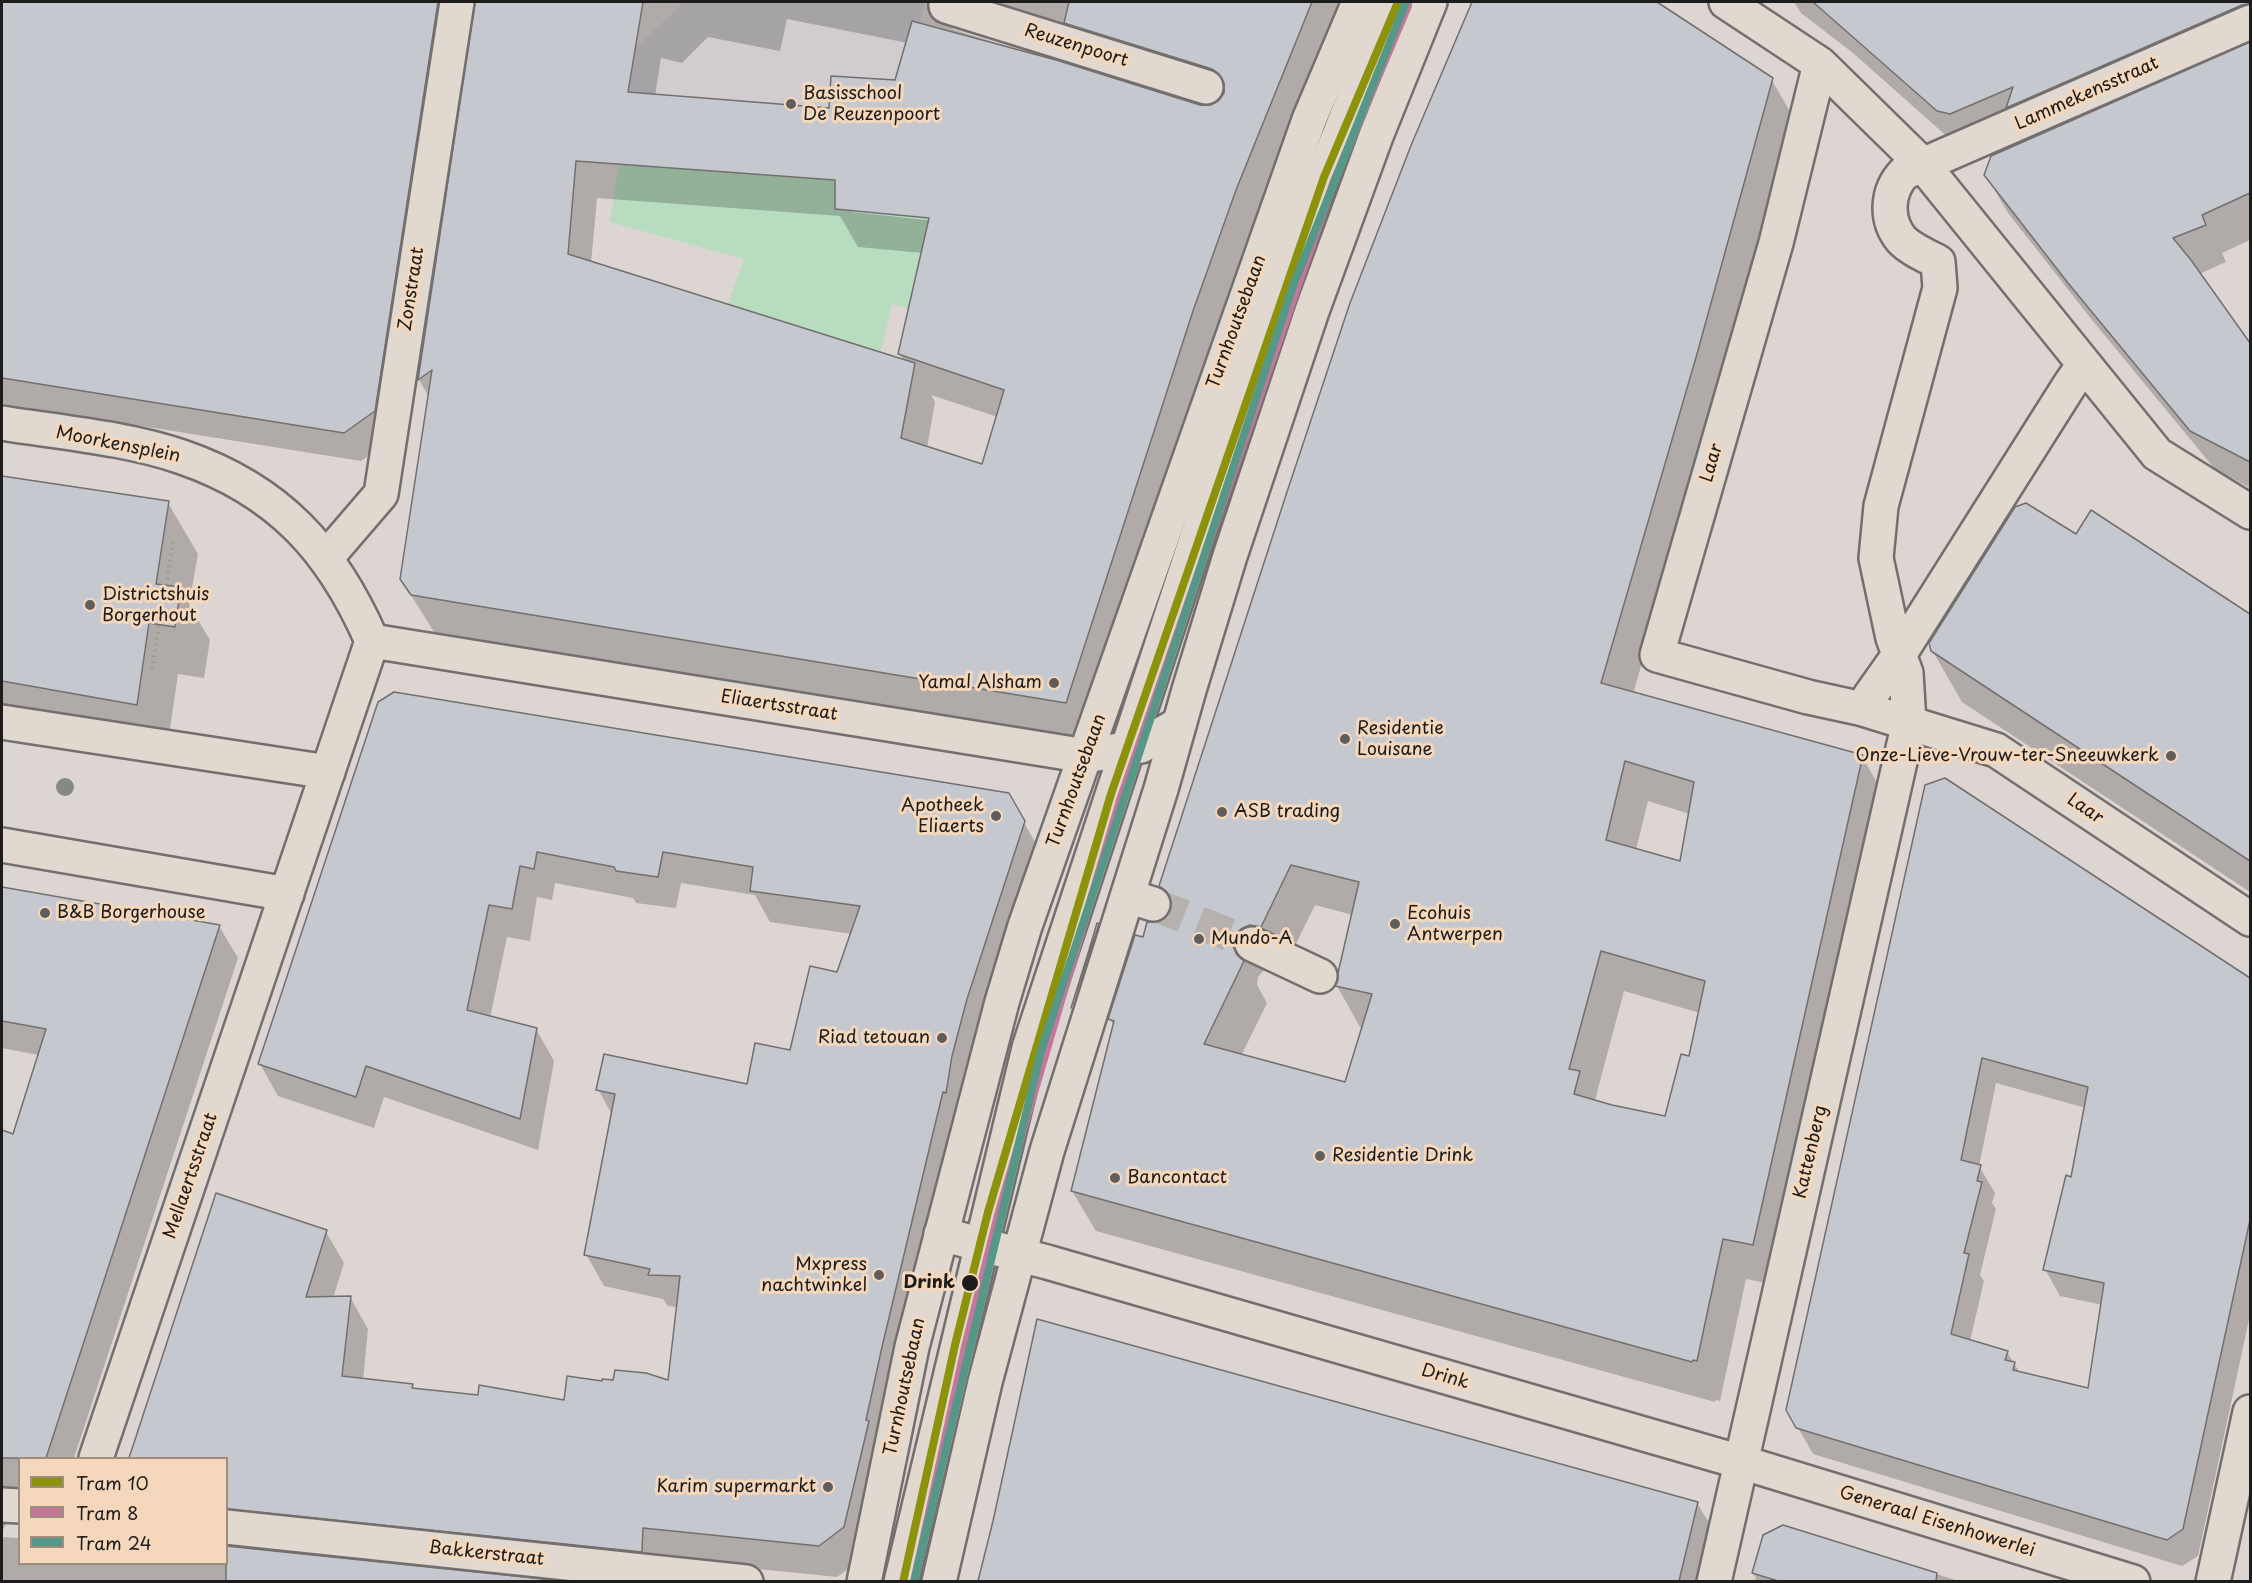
<!DOCTYPE html>
<html>
<head>
<meta charset="utf-8">
<style>
  body { margin:0 }
  #map { position:relative; width:2252px; height:1583px; overflow:hidden; background:#ddd5d2; font-family:"Playpen Sans",sans-serif }
  canvas { display:block }
  .frame { position:absolute; inset:0; border:3px solid #1c1c1c; pointer-events:none }
  .legend { position:absolute; left:18px; top:1457px; width:210px; height:108px; box-sizing:border-box; background:#f5d8bc; border:2px solid #9e8d7c; margin:0; padding:8px 10px; list-style:none; font-size:18px; color:#1c1c1c }
  .legend li { display:flex; align-items:center; gap:12px; height:30px }
  .legend b { width:30px; border:2px solid #9e8d7c }
</style>
</head>
<body>
<div id="map">
<canvas width="2252" height="1583"></canvas>
<div class="frame"></div>
<ul class="legend">
<li><b style="height:8px;background:#8c930a"></b>Tram 10</li>
<li><b style="height:8px;background:#c4779b"></b>Tram 8</li>
<li><b style="height:8px;background:#569788"></b>Tram 24</li>
</ul>
</div>
<script>
const c = document.querySelector('canvas').getContext('2d');
c.lineJoin = 'round';
function fillPath(path, color) { c.fillStyle = color; c.fill(path, 'evenodd'); }
function strokePath(path, color, width, dash) { c.strokeStyle = color; c.lineWidth = width; c.lineCap = dash ? 'butt' : 'round'; c.setLineDash(dash || []); c.stroke(path); }
function label(font, color, halo, rows, align = 'center') {
  c.font = font + ' "Playpen Sans",sans-serif'; c.lineWidth = 6; c.setLineDash([]); c.textBaseline = 'middle'; c.strokeStyle = halo; c.fillStyle = color; for (const [text, x, y, turn = 0] of rows) {
    c.save(); c.translate(x, y); c.rotate((+turn || 0) * Math.PI / 180); c.textAlign = isNaN(turn) ? turn : align; if (halo) c.strokeText(text, 0, 0); c.fillText(text, 0, 0); c.restore();
  }
}
fillPath(new Path2D(`
  M 684,2 L 925,2 L 920,24 L 933,187 L 619,164 L 635,49 Z`), '#d0ccd0');
fillPath(new Path2D(`
  M 619,164 L 835,180 L 835,209 L 929,218 L 908,308 L 892,304 L 881,352 L 728,304 L 744,259 L 610,222 Z`), '#b8dcbf');
fillPath(new Path2D(`
  M 2,2 L 124,2 L 129,11 L 219,24 L 222,2 L 443,2 L 391,440 L 361,461 L 4,404 L 2,401 Z
  M 492,2 L 1350,2 L 1088,740 L 434,632 L 401,579 L 429,397 L 419,380 L 438,258 L 453,234 ZM 787,19 L 908,43 L 896,82 L 830,110 L 655,96 L 661,58 L 682,63 L 708,37 L 780,51 ZM 959,23 L 984,28 L 1220,102 L 1210,107 L 1200,106 L 952,29 ZM 597,198 L 840,216 L 858,247 L 923,253 L 900,354 L 904,361 L 591,263 ZM 852,209 L 936,218 L 936,221 L 852,212 ZM 931,395 L 998,417 L 983,466 L 927,448 L 935,402 Z
  M 1473,2 L 1655,2 L 1771,79 L 1795,120 L 1719,396 L 1633,694 L 1862,756 L 1885,797 L 1776,1285 L 1746,1279 L 1720,1401 L 1716,1400 L 1715,1402 L 1096,1231 L 1072,1191 L 1114,1026 L 1110,1019 L 1144,939 L 1158,924 L 1167,919 L 1172,911 L 1172,907 L 1160,886 L 1413,144 ZM 1648,801 L 1690,814 L 1681,863 L 1636,850 ZM 1315,905 L 1353,915 L 1337,986 L 1360,1027 L 1363,1028 L 1346,1084 L 1241,1056 L 1267,1003 L 1257,985 L 1258,977 L 1264,970 L 1274,966 L 1284,968 ZM 1624,991 L 1700,1013 L 1690,1058 L 1666,1118 L 1596,1102 L 1595,1100 Z
  M 1794,2 L 2250,2 L 2250,240 L 2222,253 L 2226,262 L 2199,274 L 2250,346 L 2250,488 L 2214,468 L 2092,320 L 2008,213 L 1986,175 L 2027,141 L 2020,130 L 1960,148 L 1853,53 L 1801,13 Z
  M 2,477 L 168,503 L 198,554 L 189,605 L 210,640 L 204,678 L 178,674 L 166,755 L 2,727 Z
  M 2092,512 L 2250,615 L 2250,892 L 1962,702 L 1932,650 L 2077,536 Z
  M 379,703 L 1008,795 L 1042,854 L 862,1559 L 837,1577 L 500,1543 L 236,1542 L 229,1548 L 549,1582 L 2,1582 L 2,1537 L 20,1538 L 20,1564 L 226,1564 L 226,1458 L 130,1458 L 217,1195 L 326,1232 L 344,1263 L 333,1298 L 350,1297 L 368,1329 L 363,1380 L 412,1386 L 414,1390 L 479,1397 L 566,1401 L 603,1382 L 669,1382 L 678,1307 L 668,1306 L 663,1299 L 604,1286 L 586,1254 L 612,1115 L 598,1089 L 748,1085 L 791,1052 L 838,973 L 852,934 L 770,922 L 755,895 L 681,883 L 676,908 L 636,903 L 633,898 L 555,883 L 552,900 L 537,897 L 530,941 L 507,937 L 490,1018 L 536,1029 L 554,1061 L 538,1150 L 384,1097 L 374,1128 L 278,1096 L 260,1064 Z
  M 1945,780 L 2250,979 L 2250,1315 L 2198,1556 L 2182,1566 L 1813,1454 L 1788,1410 ZM 1996,1083 L 2086,1108 L 2072,1179 L 2045,1269 L 2060,1296 L 2103,1305 L 2090,1390 L 2020,1373 L 2007,1352 L 1970,1341 L 1984,1281 L 1980,1275 L 1996,1209 L 1992,1203 L 1995,1193 L 1979,1166 Z
  M 2,889 L 219,926 L 238,958 L 74,1458 L 20,1458 L 20,1518 L 11,1520 L 4,1527 L 2,1534 L 2,1132 L 14,1136 L 39,1055 L 2,1048 Z
  M 1098,925 L 1105,938 L 1079,1019 L 1073,1008 Z
  M 1697,1503 L 1718,1538 L 1708,1582 L 980,1582 L 995,1521 Z
  M 1783,1527 L 1962,1582 L 1755,1582 L 1756,1578 L 1753,1573 Z`), '#0003');
const building = new Path2D(`
  M 2,2 L 438,2 L 375,411 L 344,433 L 2,378 Z
  M 475,2 L 643,2 L 628,92 L 829,108 L 831,76 L 895,80 L 912,21 L 1056,60 L 1200,105 L 1210,105 L 1218,101 L 1224,93 L 1224,83 L 1219,74 L 1212,69 L 1064,23 L 1069,2 L 1312,2 L 1236,190 L 1193,311 L 1066,703 L 411,595 L 400,579 L 432,370 L 418,380 ZM 576,161 L 835,180 L 835,209 L 929,218 L 898,354 L 1004,390 L 982,464 L 901,438 L 915,363 L 568,254 Z
  M 1472,2 L 1657,2 L 1773,78 L 1697,354 L 1601,683 L 1863,755 L 1753,1245 L 1723,1239 L 1697,1361 L 1693,1360 L 1692,1362 L 1071,1191 L 1114,1021 L 1108,1019 L 1135,935 L 1143,937 L 1147,922 L 1158,922 L 1166,917 L 1171,910 L 1171,899 L 1166,891 L 1159,886 L 1286,495 L 1350,303 L 1412,143 ZM 1625,761 L 1694,782 L 1680,861 L 1606,840 ZM 1291,865 L 1359,882 L 1335,986 L 1372,994 L 1345,1082 L 1204,1044 L 1244,961 L 1237,955 L 1233,946 L 1235,936 L 1241,929 L 1250,925 L 1261,927 ZM 1601,951 L 1705,981 L 1689,1056 L 1681,1054 L 1665,1116 L 1612,1105 L 1574,1094 L 1580,1071 L 1569,1069 Z
  M 1813,2 L 2250,2 L 2250,4 L 2242,5 L 2006,108 L 2013,87 L 1950,114 L 1937,111 Z
  M 2250,42 L 2250,193 L 2202,215 L 2206,225 L 2173,238 L 2191,260 L 2250,343 L 2250,462 L 2190,431 L 2068,283 L 1984,175 L 1991,156 Z
  M 2,476 L 169,501 L 156,584 L 181,587 L 175,627 L 149,623 L 137,705 L 2,681 Z
  M 2026,503 L 2076,534 L 2091,510 L 2250,614 L 2250,861 L 1931,651 L 1929,643 L 2015,507 Z
  M 394,692 L 1009,793 L 1025,821 L 967,999 L 952,1056 L 946,1093 L 943,1092 L 933,1133 L 882,1347 L 866,1420 L 869,1421 L 844,1527 L 819,1546 L 643,1528 L 642,1552 L 226,1509 L 226,1458 L 129,1458 L 216,1193 L 327,1230 L 306,1297 L 351,1296 L 342,1376 L 413,1384 L 412,1388 L 478,1395 L 479,1385 L 564,1400 L 567,1376 L 602,1381 L 602,1379 L 613,1380 L 615,1370 L 646,1373 L 668,1380 L 680,1276 L 648,1275 L 650,1269 L 584,1255 L 615,1094 L 596,1090 L 604,1054 L 747,1084 L 755,1043 L 790,1050 L 810,966 L 837,972 L 860,906 L 750,891 L 753,867 L 663,852 L 658,877 L 616,871 L 614,867 L 537,852 L 534,869 L 520,866 L 512,909 L 489,905 L 467,1010 L 537,1028 L 520,1119 L 366,1066 L 356,1097 L 258,1064 L 378,702 Z
  M 1945,778 L 2250,978 L 2250,1220 L 2183,1529 L 2167,1540 L 1796,1428 L 1786,1410 L 1925,785 ZM 1982,1058 L 2088,1087 L 2071,1177 L 2066,1175 L 2043,1270 L 2104,1283 L 2088,1388 L 2013,1370 L 2015,1362 L 2005,1360 L 2008,1351 L 1951,1334 L 1969,1254 L 1964,1253 L 1982,1182 L 1977,1181 L 1981,1165 L 1961,1160 Z
  M 2,887 L 220,925 L 46,1458 L 2,1458 L 2,1130 L 13,1134 L 46,1029 L 2,1021 Z
  M 1097,923 L 1099,924 L 1071,1008 L 1089,950 Z
  M 1037,1319 L 1698,1502 L 1679,1581 L 978,1581 L 993,1521 Z
  M 1783,1525 L 1937,1573 L 1936,1581 L 1778,1581 L 1752,1573 L 1763,1535 Z
  M 226,1546 L 563,1581 L 226,1581 Z`);
fillPath(building, '#c6c8d0');
strokePath(building, '#736f6e', 1.5);
strokePath(new Path2D(`
  M 1153,904 L 1252,944`), '#b6b0ae', 33, [33, 16]);
const minor = new Path2D(`
  M 946,2 L 946,6 L 1206,87
  M 1726,2 L 1820,64
  M 2,423 C 58,432 128,438 182,457 C 278,490 332,549 372,641 L 96,1458
  M 2250,512 L 2157,454 L 1924,166 L 1820,64 L 1776,243 L 1657,655 L 1808,697 L 1863,709 L 1996,750 L 2250,919
  M 326,558 L 381,494 L 457,2
  M 372,641 L 1086,756 L 1141,746 L 1179,724
  M 1863,709 L 1870,696 L 1899,655 L 2069,386 L 2084,364
  M 2,722 L 328,772
  M 2,845 L 287,894
  M 1128,896 L 1153,904
  M 1252,944 L 1320,976
  M 941,1234 L 1047,1262 L 1741,1462 L 2133,1582
  M 2,1505 L 20,1506
  M 226,1527 L 746,1582
  M 901,1582 L 1029,1048 L 1281,282 L 1392,2
  M 1714,1582 L 1909,722 L 1906,673 L 1893,638 L 1876,558 L 1881,506 L 1940,288 L 1938,262 C 1927,256 1910,249 1901,239 C 1885,219 1887,191 1904,173 L 2250,22
  M 2213,1582 L 2250,1412`);
const major = new Path2D(`
  M 864,1582 L 912,1347 L 1002,1002 L 1025,926 L 1309,120 L 1359,2
  M 939,1582 L 985,1382 L 1047,1151 L 1161,789 L 1189,690 L 1230,556 L 1312,311 L 1376,136 L 1430,2`);
strokePath(minor, '#736f6e', 38);
strokePath(major, '#736f6e', 38);
strokePath(new Path2D(`
  M 166,585 L 173,542
  M 152,669 L 159,625`), '#9e9892', 4, [1.5, 4.5]);
strokePath(minor, '#e1d8cf', 33);
strokePath(major, '#e1d8cf', 33);
strokePath(new Path2D(`
  M 903,1582 L 955,1345 L 988,1212 L 1111,794 L 1324,177 L 1398,2`), '#8c930a', 8);
strokePath(new Path2D(`
  M 914,1582 L 965,1347 L 998,1215 L 1121,797 L 1334,181 L 1408,6`), '#c4779b', 8);
strokePath(new Path2D(`
  M 914,1582 L 1041,1051 L 1293,286 L 1406,2`), '#569788', 8);
c.fillStyle = '#848a82';
for (const [x, y] of [
  [65,787]
]) { c.beginPath(); c.arc(x, y, 9, 0, 2 * Math.PI); c.fill(); }
for (const [x, y, r, color] of [
  [791,104,6,"#605d5c"],
  [90,605,6,"#605d5c"],
  [1054,683,6,"#605d5c"],
  [1345,739,6,"#605d5c"],
  [2171,756,6,"#605d5c"],
  [1222,812,6,"#605d5c"],
  [996,816,6,"#605d5c"],
  [45,913,6,"#605d5c"],
  [1395,924,6,"#605d5c"],
  [1199,939,6,"#605d5c"],
  [942,1038,6,"#605d5c"],
  [1320,1156,6,"#605d5c"],
  [1115,1178,6,"#605d5c"],
  [879,1275,6,"#605d5c"],
  [970,1283,9,"#1c1c1c"],
  [828,1487,6,"#605d5c"]
]) { const dot = new Path2D(); dot.arc(x, y, r, 0, 2 * Math.PI); c.fillStyle = color; c.fill(dot); strokePath(dot, '#f5d8bc', 2); }
label('18px', '#1c1c1c', '#f5d8bc', [
  ["Reuzenpoort",1076,46,17],
  ["Lammekensstraat",2087,94,-24],
  ["Zonstraat",412,289,-81],
  ["Turnhoutsebaan",1237,322,-70],
  ["Moorkensplein",118,445,11],
  ["Laar",1712,463,-74],
  ["Eliaertsstraat",779,706,9],
  ["Turnhoutsebaan",1077,781,-70],
  ["Laar",2085,809,34],
  ["Kattenberg",1811,1152,-77],
  ["Mellaertsstraat",191,1176,-71],
  ["Drink",1445,1377,16],
  ["Turnhoutsebaan",905,1387,-78],
  ["Generaal Eisenhowerlei",1937,1522,17],
  ["Bakkerstraat",486,1554,6]
]);
label('18px', '#1c1c1c', '#f5d8bc', [
  ["Basisschool",803,94],
  ["De Reuzenpoort",803,115],
  ["Districtshuis",102,595],
  ["Borgerhout",102,616],
  ["Yamal Alsham",1042,683,"right"],
  ["Residentie",1357,729],
  ["Louisane",1357,750],
  ["Onze-Lieve-Vrouw-ter-Sneeuwkerk",2159,756,"right"],
  ["Apotheek",984,806,"right"],
  ["Eliaerts",984,827,"right"],
  ["ASB trading",1234,812],
  ["B&B Borgerhouse",57,913],
  ["Ecohuis",1407,914],
  ["Antwerpen",1407,935],
  ["Mundo-A",1211,939],
  ["Riad tetouan",930,1038,"right"],
  ["Residentie Drink",1332,1156],
  ["Bancontact",1127,1178],
  ["Mxpress",867,1265,"right"],
  ["nachtwinkel",867,1286,"right"],
  ["Karim supermarkt",816,1487,"right"]
], 'left');
label('bold 18px', '#1c1c1c', '#f5d8bc', [
  ["Drink",955,1283]
], 'right');
</script>
</body>
</html>
